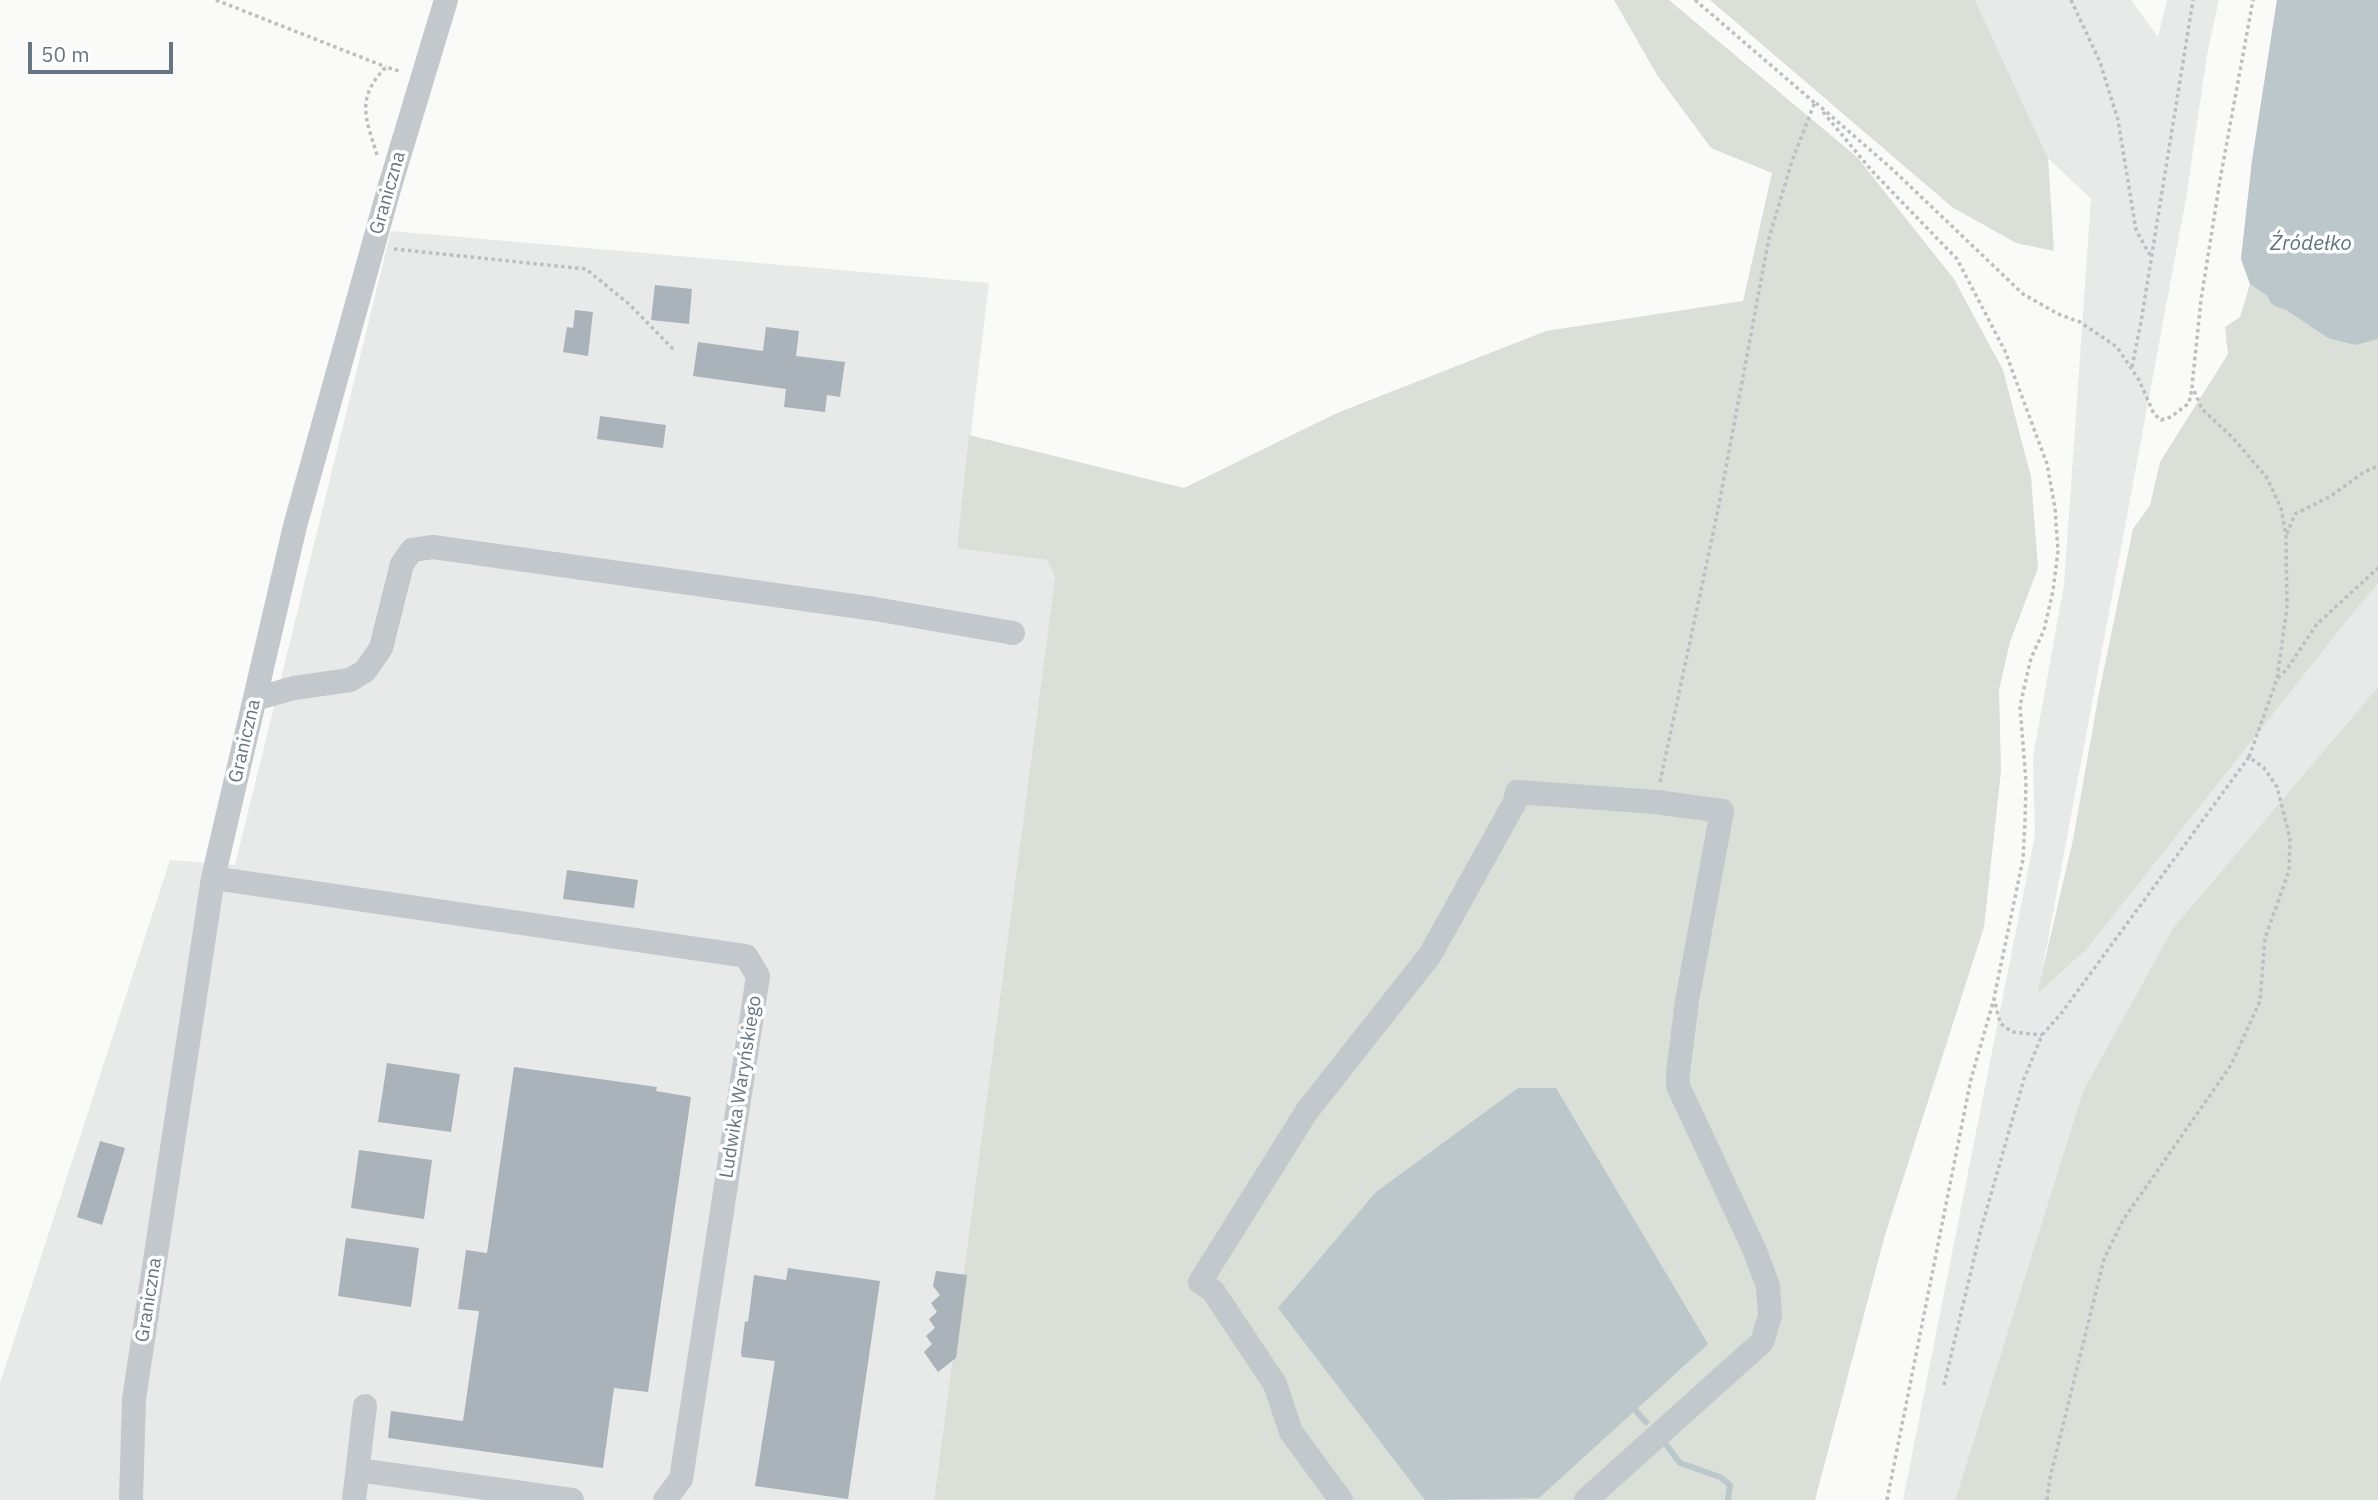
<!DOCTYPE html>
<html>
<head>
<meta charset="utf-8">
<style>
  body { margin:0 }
  #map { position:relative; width:2378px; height:1500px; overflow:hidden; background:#fafaf8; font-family:"IBM Plex Sans",sans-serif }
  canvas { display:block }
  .scale { position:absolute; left:28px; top:42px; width:145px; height:32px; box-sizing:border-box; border:4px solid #657683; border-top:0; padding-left:9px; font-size:21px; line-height:24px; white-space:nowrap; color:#657683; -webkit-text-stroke:5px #fff; paint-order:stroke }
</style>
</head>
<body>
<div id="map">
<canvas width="2378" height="1500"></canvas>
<div class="scale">50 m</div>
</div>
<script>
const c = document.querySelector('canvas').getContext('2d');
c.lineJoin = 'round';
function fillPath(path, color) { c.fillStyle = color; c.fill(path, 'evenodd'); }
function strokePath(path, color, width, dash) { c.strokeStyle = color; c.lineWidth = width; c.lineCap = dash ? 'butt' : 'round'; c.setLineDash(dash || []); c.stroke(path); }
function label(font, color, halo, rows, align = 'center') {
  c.font = font + ' "IBM Plex Sans",sans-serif'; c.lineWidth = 7; c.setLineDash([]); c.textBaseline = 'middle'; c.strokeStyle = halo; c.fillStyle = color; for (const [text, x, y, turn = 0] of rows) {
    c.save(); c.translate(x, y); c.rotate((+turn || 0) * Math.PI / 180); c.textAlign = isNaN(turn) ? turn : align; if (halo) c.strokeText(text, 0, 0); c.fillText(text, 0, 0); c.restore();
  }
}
fillPath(new Path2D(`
  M 1975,0 L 2131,0 L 2158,37 L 2167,0 L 2219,0 L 2207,55 L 2186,199 L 2038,993 L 2087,949 L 2353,613 L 2378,584 L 2378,687 L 2173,928 L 2083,1091 L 1955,1500 L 1903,1500 L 2035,835 L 2033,757 L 2064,585 L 2091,199 L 2048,158 Z
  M 391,231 L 989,283 L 957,547 L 1047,560 L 1055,577 L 934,1500 L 0,1500 L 0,1383 L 170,860 L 235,865 Z`), '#e8e9e9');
fillPath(new Path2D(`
  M 1614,0 L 1669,0 L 1857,157 L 1954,279 L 2003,370 L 2031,477 L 2038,568 L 2010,642 L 1999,690 L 2001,771 L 1984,927 L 1885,1235 L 1815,1500 L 934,1500 L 1055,577 L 1047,560 L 957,548 L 969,435 L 1184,488 L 1337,413 L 1546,331 L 1743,301 L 1772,173 L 1711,148 L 1657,75 Z
  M 1710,0 L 1975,0 L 2048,158 L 2054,251 L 2016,243 L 1952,207 Z
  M 2277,0 L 2378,0 L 2378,584 L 2353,613 L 2087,949 L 2037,994 L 2073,840 L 2099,693 L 2133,529 L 2150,505 L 2160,462 L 2228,354 L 2225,327 L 2240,317 L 2250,284 L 2241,259 L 2252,161 Z
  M 2378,687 L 2378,1500 L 1955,1500 L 2083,1091 L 2173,928 Z`), '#dadfd7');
fillPath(new Path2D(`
  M 2277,0 L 2378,0 L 2378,339 L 2355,345 L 2328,338 L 2285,309 C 2278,308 2269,305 2268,296 L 2250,284 L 2241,259 L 2252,161 Z
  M 1518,1088 L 1556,1088 L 1708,1344 L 1539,1498 L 1425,1500 L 1278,1308 L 1376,1192 Z`), '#bbc7cb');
strokePath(new Path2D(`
  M 1635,1410 L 1646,1422
  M 1667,1446 L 1680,1463 L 1720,1477 L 1730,1485 L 1728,1500`), '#bbc7cb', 6);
fillPath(new Path2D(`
  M 655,285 L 692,289 L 689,324 L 651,320 Z
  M 575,310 L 593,312 L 588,356 L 563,352 L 567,327 L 573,328 Z
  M 766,327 L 799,331 L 796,356 L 845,362 L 840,397 L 827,395 L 825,412 L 784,407 L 786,389 L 693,376 L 698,342 L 763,351 Z
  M 600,416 L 666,425 L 663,448 L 597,439 Z
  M 567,870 L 638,880 L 634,908 L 563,899 Z
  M 387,1063 L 460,1074 L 451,1132 L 378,1122 Z
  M 514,1067 L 657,1087 L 656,1091 L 691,1097 L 648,1392 L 614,1388 L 603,1468 L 388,1438 L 391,1411 L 463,1421 L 479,1311 L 458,1309 L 466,1250 L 487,1253 Z
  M 100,1141 L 125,1148 L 102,1225 L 77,1217 Z
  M 359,1150 L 432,1160 L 424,1219 L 351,1208 Z
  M 346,1238 L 419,1248 L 411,1307 L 338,1296 Z
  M 788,1268 L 880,1281 L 848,1499 L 755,1486 L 775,1361 L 742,1357 L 741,1353 L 745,1321 L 748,1322 L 754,1275 L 786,1280 Z
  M 936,1271 L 967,1275 L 956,1358 L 938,1372 L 924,1352 L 932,1344 L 926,1336 L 935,1328 L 929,1319 L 937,1312 L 931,1303 L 940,1295 L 933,1286 Z`), '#aab3b9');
strokePath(new Path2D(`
  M 216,0 L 386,67
  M 1695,0 L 1816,104
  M 2071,0 L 2100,62 L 2118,120 L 2136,230 L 2150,255
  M 1823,112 L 1872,171 L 1957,259 L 2005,351 L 2047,464 L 2055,508 L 2058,551 L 2053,591 L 2044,630 L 2031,658 L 2020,706 L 2026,782 L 2025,822 L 2023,859 L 1994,998 L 2000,1023 L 2012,1032 L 2042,1035
  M 377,155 C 366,118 355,99 386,67 L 402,72
  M 394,249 L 586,269 L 629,304 L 674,350
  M 2132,367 L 2141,322 L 2193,0
  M 2287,534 L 2295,514 L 2331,496 L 2364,472 L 2378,466
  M 2278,678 L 2287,669 L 2317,624 L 2378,568
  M 1660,782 L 1718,510 L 1769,238 L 1792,161 L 1815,102 L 1892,169 L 2023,294 L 2058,314 L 2080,322 L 2117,347 L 2139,380 L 2154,414 L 2161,420 L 2171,417 L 2189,403 L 2192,388
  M 1944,1385 L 1981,1229 L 2024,1079 L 2042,1035 L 2060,1015 L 2249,757
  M 1887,1500 L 1971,1079 L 1994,999
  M 2047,1500 L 2050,1478 L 2104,1259 L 2123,1220 L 2231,1065 L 2260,1001 L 2265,938 L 2289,871 L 2290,838 L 2277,787 L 2264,768 L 2249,757 L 2277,679 L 2287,608 L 2286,536 L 2281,508 L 2267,478 L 2233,438 L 2202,409 L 2192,386 L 2201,300 L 2220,180 L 2253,0`), '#bbbfc2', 3.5, [3.5, 3.5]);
strokePath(new Path2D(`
  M 255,699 L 294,688 L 350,680 L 365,671 L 381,648 L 402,564 L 412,550 L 433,547 L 875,609 L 1013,633
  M 213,878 L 746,956 L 758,976 L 681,1479 L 665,1500
  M 358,1470 L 572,1500
  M 131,1500 L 134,1399 L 213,878 L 295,526 L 389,189 L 446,0
  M 354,1500 L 365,1406
  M 1341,1500 L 1291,1432 L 1275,1384 L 1213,1291 L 1200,1282 L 1307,1111 L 1430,955 L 1515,802 L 1517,792 L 1656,802 L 1722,811 L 1687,1001 L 1678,1073 L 1678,1086 L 1755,1251 L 1768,1286 L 1770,1316 L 1762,1342 L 1586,1500`), '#c3c8cc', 24);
label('19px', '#657683', '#fff', [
  ["Graniczna",388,193,-74],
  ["Graniczna",245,741,-77],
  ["Ludwika Waryńskiego",741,1087,-81],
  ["Graniczna",149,1300,-81]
]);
label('italic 21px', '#60757c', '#fff', [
  ["Źródełko",2311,244]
]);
</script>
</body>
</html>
